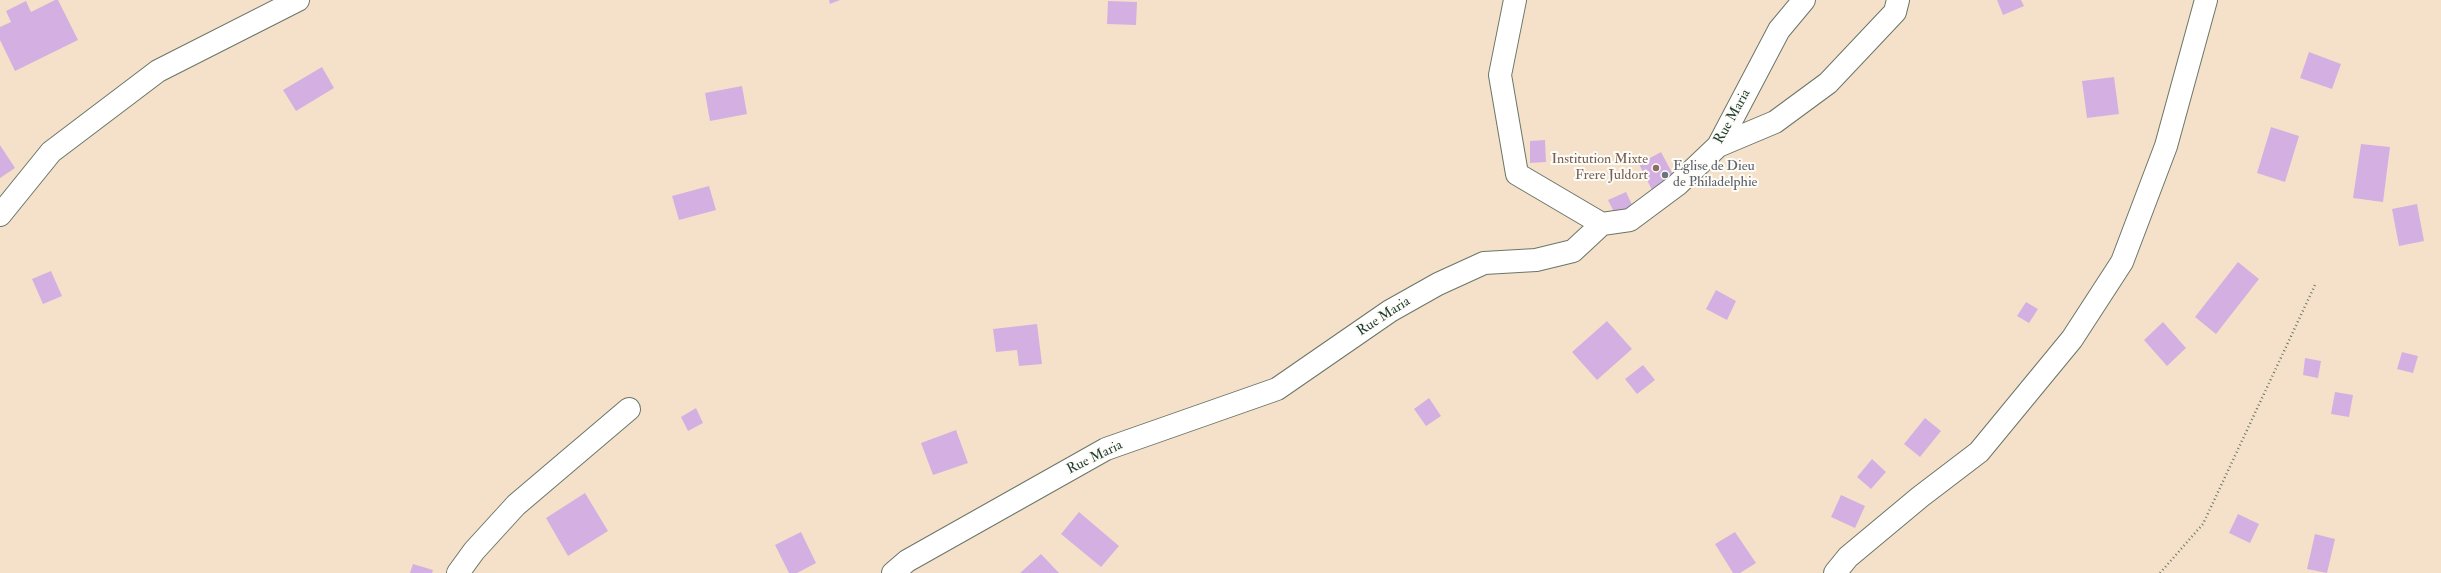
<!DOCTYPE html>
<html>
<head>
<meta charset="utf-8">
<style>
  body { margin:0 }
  canvas { display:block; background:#f5e1c9 }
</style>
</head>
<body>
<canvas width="2441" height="573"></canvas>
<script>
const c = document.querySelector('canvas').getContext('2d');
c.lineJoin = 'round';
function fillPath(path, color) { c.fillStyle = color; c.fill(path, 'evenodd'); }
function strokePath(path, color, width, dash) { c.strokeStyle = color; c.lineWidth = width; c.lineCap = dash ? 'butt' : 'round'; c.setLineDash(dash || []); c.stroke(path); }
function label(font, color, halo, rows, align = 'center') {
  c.font = font + ' "IM FELL Double Pica",serif'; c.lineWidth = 4; c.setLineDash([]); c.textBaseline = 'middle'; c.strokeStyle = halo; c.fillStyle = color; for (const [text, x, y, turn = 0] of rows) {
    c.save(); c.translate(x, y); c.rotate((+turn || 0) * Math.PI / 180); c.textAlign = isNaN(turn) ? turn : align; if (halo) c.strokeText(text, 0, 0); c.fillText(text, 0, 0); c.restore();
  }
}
fillPath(new Path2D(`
  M 55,0 L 58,0 L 78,40 L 15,71 L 0,40 L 0,27 L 11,22 L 6,11 L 26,1 L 31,12 Z
  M 829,0 L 840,0 L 830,4 Z
  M 1997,0 L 2021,0 L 2024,6 L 2003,15 Z
  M 1108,1 L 1137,2 L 1136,25 L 1107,24 Z
  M 2309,52 L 2341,64 L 2332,89 L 2300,78 Z
  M 322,67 L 334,88 L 296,111 L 283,90 Z
  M 2114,77 L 2119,114 L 2087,118 L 2082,81 Z
  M 742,86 L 747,114 L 710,121 L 705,93 Z
  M 2271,127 L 2299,136 L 2285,182 L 2257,173 Z
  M 1545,140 L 1546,162 L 1530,163 L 1530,141 Z
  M 2361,144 L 2390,147 L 2383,202 L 2353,198 Z
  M 0,145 L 15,168 L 0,178 Z
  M 1661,152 L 1676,180 L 1653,192 L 1639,164 Z
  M 709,186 L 716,210 L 679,220 L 672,196 Z
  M 1626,192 L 1636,213 L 1619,222 L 1608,200 Z
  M 2417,204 L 2424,241 L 2399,246 L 2392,209 Z
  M 2238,262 L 2259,279 L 2216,334 L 2195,317 Z
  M 51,271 L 62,296 L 43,304 L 32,279 Z
  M 1716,290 L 1736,301 L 1727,320 L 1706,309 Z
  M 2026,302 L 2038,309 L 2029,323 L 2017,316 Z
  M 1607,321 L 1632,349 L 1597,380 L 1572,352 Z
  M 2163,322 L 2186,348 L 2167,366 L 2144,340 Z
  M 1037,324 L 1042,364 L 1019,366 L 1017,350 L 996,352 L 993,329 Z
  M 2402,352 L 2418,356 L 2413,373 L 2397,369 Z
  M 2305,358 L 2321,361 L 2318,378 L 2303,375 Z
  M 1643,365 L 1655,380 L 1637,394 L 1625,379 Z
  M 2335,392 L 2353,395 L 2349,417 L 2331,414 Z
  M 1429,398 L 1441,416 L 1426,426 L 1414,409 Z
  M 696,408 L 703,423 L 688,431 L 681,417 Z
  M 1925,418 L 1941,431 L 1920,457 L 1904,444 Z
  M 956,430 L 968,463 L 933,475 L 921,443 Z
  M 1872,459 L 1886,472 L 1871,489 L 1857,477 Z
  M 585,493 L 608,531 L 568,556 L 546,518 Z
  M 1841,495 L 1865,506 L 1855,528 L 1831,517 Z
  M 1079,512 L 1119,546 L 1101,567 L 1061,534 Z
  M 2238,514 L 2259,524 L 2250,543 L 2229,533 Z
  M 801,532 L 816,563 L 797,573 L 789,573 L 775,545 Z
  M 1735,532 L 1756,563 L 1740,573 L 1733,573 L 1715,544 Z
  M 2315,534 L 2335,539 L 2327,573 L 2307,569 Z
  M 1041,554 L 1059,573 L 1020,573 Z
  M 413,564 L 433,570 L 432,573 L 410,573 Z`), '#d4b0e2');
const street = new Path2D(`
  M 1515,0 L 1500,75 L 1517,174 L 1602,224
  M 1718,146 L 1775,122 L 1828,83 L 1895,12 L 1898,0
  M 0,215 L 51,152 L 158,71 L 298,0
  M 458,573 L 474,551 L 516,505 L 629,409
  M 893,573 L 907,561 L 1106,449 L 1277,389 L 1390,311 L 1438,284 L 1484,263 L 1536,260 L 1573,251 L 1602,224 L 1630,220 L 1677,185 L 1718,146 L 1779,30 L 1804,0
  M 1835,573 L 1848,557 L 1920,497 L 1979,452 L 2072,339 L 2122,262 L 2166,146 L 2206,0`);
strokePath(street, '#6a7668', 24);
strokePath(new Path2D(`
  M 2160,573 L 2203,524 L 2315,285`), '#6a7668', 2.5, [1, 3]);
strokePath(street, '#fff', 22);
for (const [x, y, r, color] of [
  [1656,168,4,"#8d6e63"],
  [1665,175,4,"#6b7280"]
]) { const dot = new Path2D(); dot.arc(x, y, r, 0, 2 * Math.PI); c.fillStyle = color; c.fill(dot); strokePath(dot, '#fdfcf7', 1.5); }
label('14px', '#1f3d34', '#fdfcf7', [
  ["Rue Maria",1733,117,-61],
  ["Rue Maria",1384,317,-33],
  ["Rue Maria",1095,458,-26]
]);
label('14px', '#785e54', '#fdfcf7', [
  ["Institution Mixte",1648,160],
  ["Frere Juldort",1648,176]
], 'right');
label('14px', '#5b616d', '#fdfcf7', [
  ["Eglise de Dieu",1673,167],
  ["de Philadelphie",1673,183]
], 'left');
</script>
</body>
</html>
